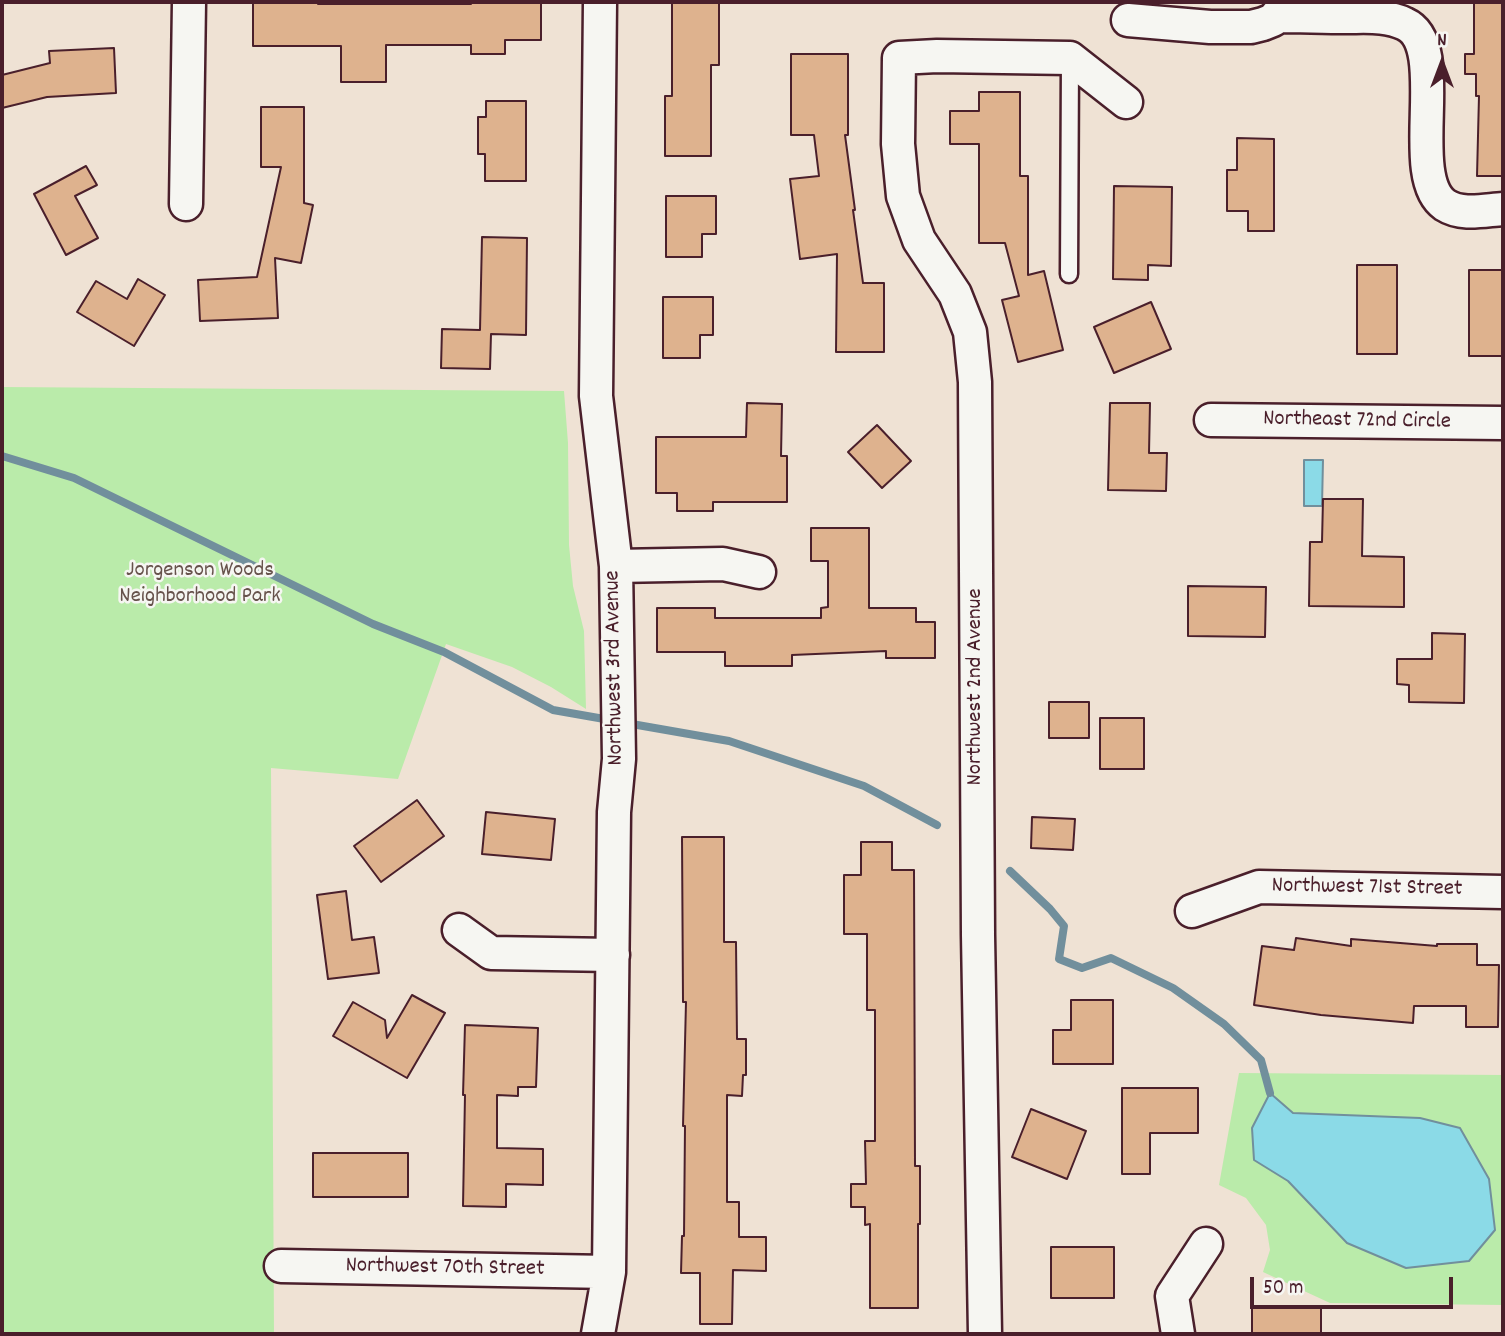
<!DOCTYPE html>
<html>
<head>
<meta charset="utf-8">
<style>
  body { margin:0 }
  #map { position:relative; width:1505px; height:1336px; overflow:hidden; background:#efe2d4; font-family:Dekko,sans-serif }
  canvas { display:block }
  .frame { position:absolute; inset:0; border:4px solid #4a1f2b; pointer-events:none }
  .north { position:absolute; left:1407px; top:28px; width:70px; height:70px; -webkit-text-stroke:5px #f6f6f2; paint-order:stroke; rotate:0deg; font-size:19px; font-weight:700; line-height:28px; text-align:center; color:#4a1f2b }
  .north::after { content:''; display:block; margin:auto; width:24px; height:32px; background:#4a1f2b; clip-path:polygon(50% 0,100% 100%,50% 72%,0 100%) }
  .scale { position:absolute; left:1250px; top:1277px; width:203px; height:32px; box-sizing:border-box; border:4px solid #4a1f2b; border-top:0; padding-left:9px; font-size:21px; line-height:24px; white-space:nowrap; color:#4a1f2b; -webkit-text-stroke:5px #f6f6f2; paint-order:stroke }
</style>
</head>
<body>
<div id="map">
<canvas width="1505" height="1336"></canvas>
<div class="frame"></div>
<div class="north">N</div>
<div class="scale">50 m</div>
</div>
<script>
const c = document.querySelector('canvas').getContext('2d');
c.lineJoin = 'round';
function fillPath(path, color) { c.fillStyle = color; c.fill(path, 'evenodd'); }
function strokePath(path, color, width, dash) { c.strokeStyle = color; c.lineWidth = width; c.lineCap = dash ? 'butt' : 'round'; c.setLineDash(dash || []); c.stroke(path); }
function label(font, color, halo, rows, align = 'center') {
  c.font = font + ' Dekko,sans-serif'; c.lineWidth = 5; c.setLineDash([]); c.textBaseline = 'middle'; c.strokeStyle = halo; c.fillStyle = color; for (const [text, x, y, turn = 0] of rows) {
    c.save(); c.translate(x, y); c.rotate((+turn || 0) * Math.PI / 180); c.textAlign = isNaN(turn) ? turn : align; if (halo) c.strokeText(text, 0, 0); c.fillText(text, 0, 0); c.restore();
  }
}
fillPath(new Path2D(`
  M 2,387 L 564,391 L 568,443 L 569,545 L 573,586 L 584,631 L 586,709 L 551,687 L 512,667 L 446,644 L 398,779 L 271,768 L 274,1334 L 2,1334 Z
  M 1239,1073 L 1503,1075 L 1503,1305 L 1330,1303 L 1263,1272 L 1270,1250 L 1266,1225 L 1246,1198 L 1219,1185 Z`), '#baebaa');
const water = new Path2D(`
  M 1304,460 L 1323,460 L 1322,506 L 1304,506 Z
  M 1270,1093 L 1293,1113 L 1420,1118 L 1460,1128 L 1489,1179 L 1495,1230 L 1469,1261 L 1406,1268 L 1347,1243 L 1288,1181 L 1254,1160 L 1252,1128 Z`);
fillPath(water, '#8bdae7');
strokePath(water, '#718f9c', 2);
strokePath(new Path2D(`
  M 2,456 L 74,478 L 373,624 L 444,652 L 553,710 L 610,720
  M 626,723 L 729,741 L 864,786 L 937,825
  M 1010,871 L 1050,909 L 1064,926 L 1059,959 L 1082,968 L 1111,958 L 1173,988 L 1224,1024 L 1261,1060 L 1270,1093`), '#718f9c', 8);
const building = new Path2D(`
  M 253,2 L 318,2 L 318,4 L 471,4 L 471,2 L 541,2 L 541,40 L 505,40 L 505,54 L 471,54 L 471,45 L 386,45 L 386,82 L 341,82 L 341,46 L 253,46 Z
  M 672,2 L 719,2 L 719,65 L 711,65 L 711,156 L 665,156 L 665,96 L 672,96 Z
  M 1474,2 L 1503,2 L 1503,176 L 1477,176 L 1479,96 L 1476,96 L 1476,74 L 1465,74 L 1465,54 L 1474,54 Z
  M 114,48 L 116,93 L 47,97 L 2,108 L 2,75 L 50,63 L 49,51 Z
  M 791,54 L 848,54 L 848,135 L 845,135 L 855,210 L 853,210 L 863,283 L 884,283 L 884,352 L 836,352 L 837,254 L 800,259 L 790,179 L 819,176 L 814,135 L 791,135 Z
  M 979,92 L 1020,92 L 1020,176 L 1028,176 L 1028,275 L 1044,271 L 1063,350 L 1018,362 L 1002,300 L 1019,296 L 1005,243 L 979,243 L 979,144 L 950,144 L 950,111 L 979,111 Z
  M 486,101 L 526,101 L 526,181 L 485,181 L 485,154 L 478,154 L 478,117 L 486,117 Z
  M 261,107 L 304,107 L 304,203 L 313,205 L 301,263 L 275,258 L 278,318 L 200,321 L 198,280 L 257,277 L 281,167 L 261,167 Z
  M 1237,138 L 1274,139 L 1274,231 L 1248,231 L 1248,211 L 1227,211 L 1227,170 L 1237,170 Z
  M 86,166 L 97,185 L 75,196 L 98,238 L 66,255 L 34,194 Z
  M 1114,186 L 1172,187 L 1171,266 L 1148,265 L 1148,280 L 1113,279 Z
  M 666,196 L 716,196 L 716,234 L 702,234 L 702,257 L 666,257 Z
  M 482,237 L 527,238 L 526,335 L 491,334 L 490,369 L 441,368 L 442,329 L 480,330 Z
  M 1357,265 L 1397,265 L 1397,354 L 1357,354 Z
  M 1469,270 L 1503,270 L 1503,356 L 1469,356 Z
  M 138,279 L 165,295 L 134,346 L 77,312 L 96,281 L 127,299 Z
  M 663,297 L 713,297 L 713,335 L 700,335 L 700,358 L 663,358 Z
  M 1151,302 L 1171,349 L 1114,373 L 1094,327 Z
  M 747,403 L 782,404 L 781,456 L 787,456 L 787,502 L 713,502 L 713,511 L 677,511 L 677,493 L 656,493 L 656,437 L 746,437 Z
  M 1110,403 L 1150,403 L 1149,453 L 1167,453 L 1166,491 L 1108,490 Z
  M 877,425 L 911,461 L 882,488 L 848,452 Z
  M 1323,499 L 1363,499 L 1362,556 L 1404,557 L 1404,607 L 1309,606 L 1310,542 L 1322,542 Z
  M 811,528 L 869,528 L 869,608 L 916,608 L 916,622 L 935,622 L 935,658 L 886,658 L 886,651 L 792,655 L 792,666 L 725,666 L 725,652 L 657,652 L 657,608 L 715,608 L 715,618 L 821,618 L 821,608 L 828,607 L 828,561 L 811,561 Z
  M 1188,586 L 1266,587 L 1265,637 L 1188,636 Z
  M 1432,633 L 1465,634 L 1464,703 L 1409,702 L 1409,685 L 1397,684 L 1397,659 L 1432,659 Z
  M 1049,702 L 1089,702 L 1089,738 L 1049,738 Z
  M 1100,718 L 1144,718 L 1144,769 L 1100,769 Z
  M 417,800 L 444,836 L 381,882 L 354,846 Z
  M 486,812 L 555,819 L 551,860 L 482,854 Z
  M 1032,817 L 1075,819 L 1073,850 L 1031,848 Z
  M 682,837 L 724,837 L 724,942 L 736,942 L 737,1039 L 746,1039 L 746,1075 L 743,1075 L 742,1096 L 727,1095 L 727,1202 L 739,1202 L 739,1237 L 766,1237 L 766,1271 L 733,1270 L 732,1324 L 700,1324 L 700,1273 L 681,1273 L 682,1236 L 684,1236 L 685,1126 L 683,1126 L 686,1002 L 683,1002 Z
  M 861,842 L 892,842 L 892,870 L 914,870 L 915,1166 L 920,1166 L 920,1224 L 918,1224 L 918,1308 L 870,1308 L 870,1224 L 865,1225 L 865,1207 L 851,1207 L 851,1184 L 866,1184 L 865,1141 L 875,1141 L 875,1010 L 867,1010 L 867,934 L 844,934 L 844,875 L 861,875 Z
  M 346,891 L 352,940 L 374,937 L 379,973 L 328,979 L 317,895 Z
  M 1296,938 L 1351,946 L 1351,939 L 1437,946 L 1437,944 L 1477,944 L 1477,965 L 1499,965 L 1498,1027 L 1466,1027 L 1466,1006 L 1414,1006 L 1413,1023 L 1321,1015 L 1254,1005 L 1262,946 L 1294,950 Z
  M 412,995 L 445,1013 L 407,1078 L 333,1036 L 353,1002 L 385,1020 L 387,1038 Z
  M 1071,1000 L 1113,1000 L 1113,1064 L 1053,1064 L 1053,1030 L 1071,1030 Z
  M 465,1025 L 538,1028 L 536,1087 L 518,1087 L 518,1096 L 497,1095 L 497,1148 L 543,1149 L 543,1185 L 506,1184 L 506,1207 L 463,1206 L 465,1095 L 463,1095 Z
  M 1122,1088 L 1198,1088 L 1198,1133 L 1150,1133 L 1150,1174 L 1122,1174 Z
  M 1031,1109 L 1086,1131 L 1067,1179 L 1012,1157 Z
  M 313,1153 L 408,1153 L 408,1197 L 313,1197 Z
  M 1051,1247 L 1114,1247 L 1114,1298 L 1051,1298 Z
  M 1252,1308 L 1321,1308 L 1321,1334 L 1252,1334 Z`);
fillPath(building, '#deb28e');
strokePath(building, '#4a1f2b', 2);
const service = new Path2D(`
  M 1069,274 L 1070,58`);
const minor = new Path2D(`
  M 1277,16 C 1300,16 1323,17 1347,17 C 1366,17 1387,15 1405,24 C 1452,45 1403,176 1445,205 C 1462,216 1485,210 1503,209
  M 1128,20 L 1210,27 L 1251,27 L 1263,24 L 1273,20 L 1288,2
  M 186,204 L 189,2
  M 1211,420 L 1503,423
  M 616,566 L 723,564 L 759,572
  M 1192,911 L 1259,887 L 1503,892
  M 459,930 L 491,953 L 613,955
  M 281,1266 L 609,1272
  M 598,1334 L 609,1272 L 614,812 L 619,759 L 616,566 L 596,396 L 600,2
  M 985,1334 L 978,935 L 975,382 L 970,332 L 955,294 L 919,240 L 903,196 L 898,144 L 899,58 L 937,56 L 1070,58 L 1126,102
  M 1178,1334 L 1172,1296 L 1206,1244`);
strokePath(service, '#4a1f2b', 21);
strokePath(minor, '#4a1f2b', 37);
strokePath(service, '#f6f6f2', 16);
strokePath(minor, '#f6f6f2', 32);
label('23px', '#4a1f2b', '#f6f6f2', [
  ["Northeast 72nd Circle",1357,422,1],
  ["Northwest 3rd Avenue",616,668,-91],
  ["Northwest 2nd Avenue",977,687,-90],
  ["Northwest 71st Street",1367,889,1],
  ["Northwest 70th Street",445,1269,1]
]);
label('23px', '#66524b', '#f6f6f2', [
  ["Jorgenson Woods",200,572],
  ["Neighborhood Park",200,598]
]);
</script>
</body>
</html>
